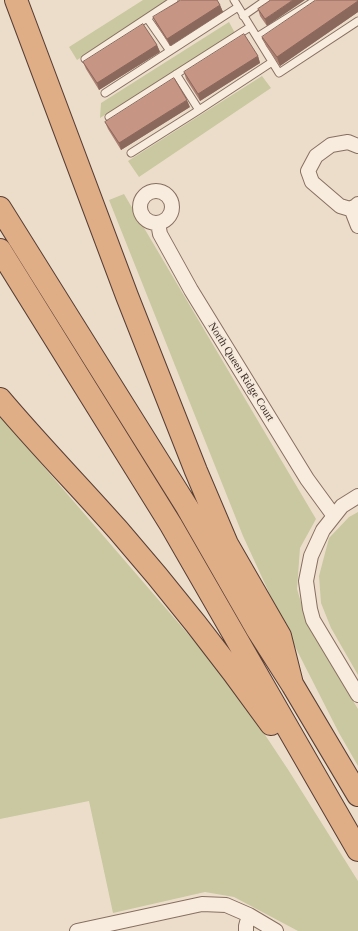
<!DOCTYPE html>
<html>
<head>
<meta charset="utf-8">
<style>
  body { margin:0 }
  canvas { display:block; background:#ecddcb }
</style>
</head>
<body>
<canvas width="358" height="931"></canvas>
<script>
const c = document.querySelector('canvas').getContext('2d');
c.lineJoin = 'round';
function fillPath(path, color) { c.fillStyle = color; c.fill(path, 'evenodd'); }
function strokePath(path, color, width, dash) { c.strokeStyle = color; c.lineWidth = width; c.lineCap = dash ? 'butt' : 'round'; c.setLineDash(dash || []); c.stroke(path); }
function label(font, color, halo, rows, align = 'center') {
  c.font = font + ' Georgia,serif'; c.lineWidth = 3; c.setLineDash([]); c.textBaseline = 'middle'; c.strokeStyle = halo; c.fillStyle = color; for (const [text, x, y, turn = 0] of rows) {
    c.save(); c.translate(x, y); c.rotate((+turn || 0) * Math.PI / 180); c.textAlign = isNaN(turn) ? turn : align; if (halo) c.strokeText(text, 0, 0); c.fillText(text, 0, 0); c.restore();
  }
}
fillPath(new Path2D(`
  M 143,0 L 171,0 L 77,60 L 69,47 Z
  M 229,22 L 235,33 L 100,118 L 101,103 Z
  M 262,76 L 271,88 L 139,177 L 128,161 Z
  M 124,194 L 316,519 L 300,548 L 297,589 L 308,626 L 358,709 L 358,766 L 339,733 L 283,623 L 243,536 L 109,200 Z
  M 0,416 L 232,685 L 289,771 L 358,881 L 358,931 L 298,931 L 234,897 L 205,892 L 113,913 L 89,801 L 0,819 Z
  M 358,512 L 358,675 L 331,628 L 321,603 L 319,576 L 329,538 L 349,517 Z`), '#cac8a0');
const service = new Path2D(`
  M 234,0 L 279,73 L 358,21
  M 243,16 L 266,0
  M 147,18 L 170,51
  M 257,37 L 316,0
  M 85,59 L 174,0
  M 176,74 L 199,110
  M 105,93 L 238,7
  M 109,117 L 250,27
  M 131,153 L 199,110 L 272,62`);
const minor = new Path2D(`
  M 358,146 L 348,142 L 331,145 L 316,156 L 308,171 L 312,182 L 340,206 L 350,209 L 356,206 L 358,204
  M140 207a16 16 0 1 1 32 0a16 16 0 1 1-32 0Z
  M 351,208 L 358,226
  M 158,223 L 160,234 L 191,290 L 307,479 L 334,516
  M 358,496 L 342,506 L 323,530 L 311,556 L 306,581 L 310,609 L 313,620 L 358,695
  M 77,931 L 202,904 L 226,905 L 249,915 L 276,931
  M 246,931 L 246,926 L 249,915`);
const trunk = new Path2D(`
  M 16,0 L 127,296 L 196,471 L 227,544 L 280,636 L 292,684
  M 0,208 L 187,507 L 257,629 L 292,684 L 358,795
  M 0,250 L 171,525 L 358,850
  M 0,399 C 38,444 79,486 118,530 C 172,592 223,657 271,724`);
strokePath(service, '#886f60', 9);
strokePath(minor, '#886f60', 16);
strokePath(trunk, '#573e34', 24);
strokePath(service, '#f7ecde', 7);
strokePath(minor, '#f7ecde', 14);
strokePath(trunk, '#dfad86', 22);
fillPath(new Path2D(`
  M 271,0 L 267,26 L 260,16 L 258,9 Z
  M 358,0 L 358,12 L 280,66 L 266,46 L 262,37 Z
  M 220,5 L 223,12 L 170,46 L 156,24 L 153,17 Z
  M 157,45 L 160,52 L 99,90 L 86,69 L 83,62 Z
  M 258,56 L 260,63 L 200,101 L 186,79 L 184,72 Z
  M 190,107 L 121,150 L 108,129 L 105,122 Z`), '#ab8072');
fillPath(new Path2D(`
  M 293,0 L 305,0 L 267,26 L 265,19 Z
  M 358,1 L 358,12 L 280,66 L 277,57 Z
  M 220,5 L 223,12 L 170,46 L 167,39 Z
  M 157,45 L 160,52 L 99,90 L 97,83 Z
  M 258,56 L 260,63 L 200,101 L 198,94 Z
  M 187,100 L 190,107 L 121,150 L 119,143 Z`), '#8b685c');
const building = new Path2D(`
  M 181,0 L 217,0 L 220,5 L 167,39 L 153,17 Z
  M 271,0 L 293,0 L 265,19 L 258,9 Z
  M 316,0 L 358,0 L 358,1 L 277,57 L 262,37 Z
  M 143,24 L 157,45 L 97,83 L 83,62 Z
  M 244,34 L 258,56 L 198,94 L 184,72 Z
  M 174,78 L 187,100 L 119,143 L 105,122 Z`);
fillPath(building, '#c79584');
strokePath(building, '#8b685c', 1);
label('11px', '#3a2a23', '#f4e8db', [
  ["North Queen Ridge Court",241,372,58]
]);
</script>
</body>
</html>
